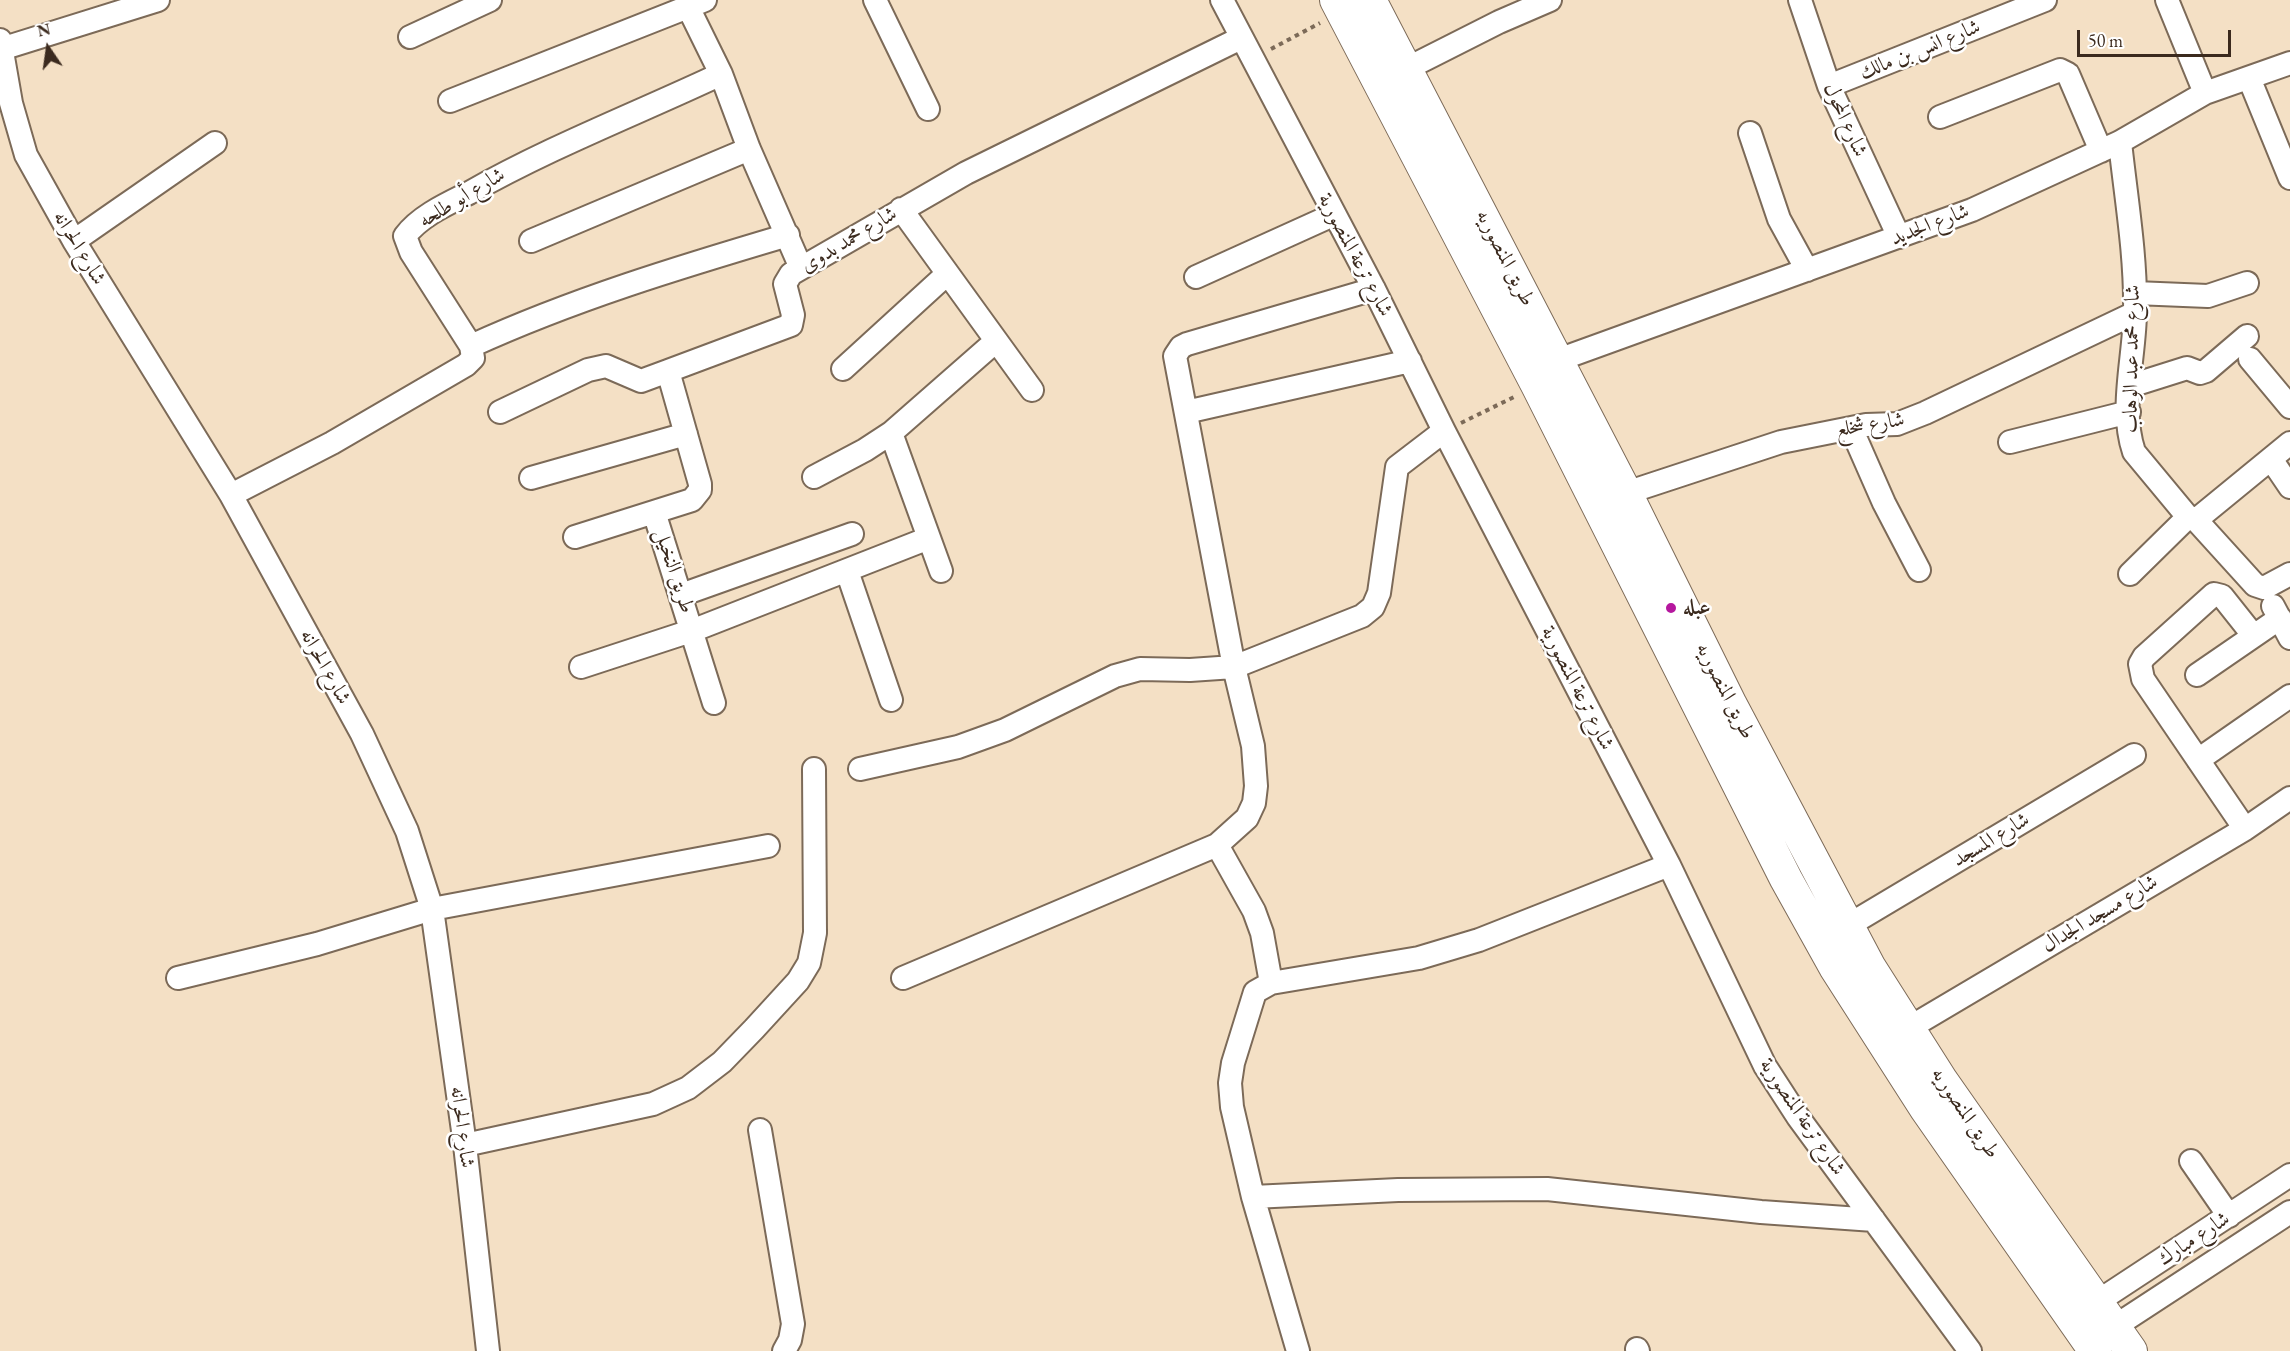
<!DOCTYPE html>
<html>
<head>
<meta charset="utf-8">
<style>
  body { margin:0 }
  #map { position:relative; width:2290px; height:1351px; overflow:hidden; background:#f4e0c5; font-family:"EB Garamond",serif }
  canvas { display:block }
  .north { position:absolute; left:18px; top:18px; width:60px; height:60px; -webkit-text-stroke:4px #fff; paint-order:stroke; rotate:347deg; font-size:16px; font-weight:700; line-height:24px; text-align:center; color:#3b2a1e }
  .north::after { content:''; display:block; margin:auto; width:21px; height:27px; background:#3b2a1e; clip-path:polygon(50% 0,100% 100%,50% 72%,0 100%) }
  .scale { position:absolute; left:2077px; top:30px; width:154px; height:27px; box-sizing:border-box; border:3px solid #3b2a1e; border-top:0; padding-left:8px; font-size:18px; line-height:21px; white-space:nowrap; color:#3b2a1e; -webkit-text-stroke:4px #fff; paint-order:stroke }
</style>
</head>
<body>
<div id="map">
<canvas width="2290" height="1351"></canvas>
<div class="north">N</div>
<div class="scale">50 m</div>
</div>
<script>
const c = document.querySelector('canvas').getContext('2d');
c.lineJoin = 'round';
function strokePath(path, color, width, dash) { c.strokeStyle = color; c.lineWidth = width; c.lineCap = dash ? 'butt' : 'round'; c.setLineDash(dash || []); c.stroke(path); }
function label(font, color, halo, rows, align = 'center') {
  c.font = font + ' "EB Garamond",Amiri,serif'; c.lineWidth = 5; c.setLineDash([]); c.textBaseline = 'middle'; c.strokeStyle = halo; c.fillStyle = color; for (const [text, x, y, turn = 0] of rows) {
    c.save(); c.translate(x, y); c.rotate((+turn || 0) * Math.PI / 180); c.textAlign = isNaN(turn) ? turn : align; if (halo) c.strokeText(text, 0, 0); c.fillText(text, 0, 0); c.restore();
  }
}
const minor = new Path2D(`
  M 875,0 L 928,109
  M 1222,0 L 1374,289 L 1444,431 L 1669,865 L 1765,1066 L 1798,1117 L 1970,1351
  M 1800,0 L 1829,86 L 1899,237
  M 2167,0 L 2205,93
  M 410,37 L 490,0
  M 0,40 L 11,103 L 26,155 L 74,241 L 231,495 L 362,734 L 407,831 L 432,909 L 465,1145 L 488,1351
  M 1,49 L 158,0
  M 1406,69 L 1499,22 L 1550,0
  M 721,74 L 749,149 L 801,268
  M 2249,78 L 2290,178
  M 1829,86 L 2045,0
  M 450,101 L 688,7
  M 1940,117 L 2060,70 L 2068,74 L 2101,151
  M 1750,133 L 1779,219 L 1807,270
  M 2120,142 C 2126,198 2136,255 2135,311 C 2135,356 2119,408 2134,452 L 2188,517 L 2196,520 L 2255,585 L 2264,588 L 2290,574
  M 901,209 L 1032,390
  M 74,241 L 215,143
  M 531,241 L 749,149
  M 1196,277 L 1333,215
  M 2135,293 L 2208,296 L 2247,283
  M 471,346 C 574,299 680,267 788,235
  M 2250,359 L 2290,407
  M 1558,360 L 1972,210 L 2120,142 L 2205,93 L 2290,63
  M 843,369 L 947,274
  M 2130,386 L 2187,368 L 2200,373 L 2206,371 L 2247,336
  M 500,412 L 588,370 L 606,366 L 641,381 L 668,371
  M 1186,412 L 1410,361
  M 1851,428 L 1884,503 L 1919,570
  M 891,433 L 941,571
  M 2010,442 L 2129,412
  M 2271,459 L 2290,487
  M 814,477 L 865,450 L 891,433 L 996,341
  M 531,478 L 686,434
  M 1626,493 L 1781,442 L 1866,425 L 1897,424 L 1925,413 L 2135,313
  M 231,495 L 332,443 L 466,365 L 473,358 L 471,346 L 411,252 L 405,236 C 420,216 447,204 469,193 C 550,147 636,114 721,74 L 688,7 L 705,0
  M 654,512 L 714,703
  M 2196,520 L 2290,443
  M 575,537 L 692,500 L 700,490 L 700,484 L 668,371 L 791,325 L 793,315 L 785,284 L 791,274 L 966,173 L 1241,38
  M 847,571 L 891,700
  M 2130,574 L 2188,517
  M 681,595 L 852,534
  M 2273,606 L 2290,638
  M 581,667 L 694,630 L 929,538
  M 2197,675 L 2280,618
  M 2198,760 L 2290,696
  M 860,769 L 958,747 L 1005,730 L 1115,676 L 1140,669 L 1190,670 L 1234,667 L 1362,616 L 1373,607 L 1379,593 L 1397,467 L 1444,431
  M 2245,829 L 2143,679 L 2140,664 L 2144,657 L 2214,594 L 2222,596 L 2253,635
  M 1217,845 L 1254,911 L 1262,933 L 1271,983
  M 1849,925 L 2134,755
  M 178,978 L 317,944 L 432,909 L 768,846
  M 903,978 L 1217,845 L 1247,818 L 1254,803 L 1256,786 L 1253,746 L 1234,667 L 1175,356 L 1181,347 L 1187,344 L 1374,289
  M 1909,1028 L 2245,829 L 2290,798
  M 760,1130 L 793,1324 L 790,1340 L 784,1351
  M 465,1145 L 653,1104 L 688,1088 L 722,1062 L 754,1029 L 798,981 L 809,963 L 815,933 L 814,769
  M 2191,1161 L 2229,1216
  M 1253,1197 L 1398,1190 L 1547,1189 L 1761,1212 L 1874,1220
  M 2097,1302 L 2290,1175
  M 2114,1327 L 2290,1212
  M 1637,1349 L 1638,1351
  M 1298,1351 L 1253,1197 L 1232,1107 L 1230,1083 L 1233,1063 L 1255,992 L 1271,983 L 1419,958 L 1479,940 L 1669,865`);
const secondary = new Path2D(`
  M 1336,0 L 1537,385 L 1786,879 L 1835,967 L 1926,1109 L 2095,1351
  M 1370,0 L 1626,493 L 1731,705 L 1869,966 L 1942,1081 L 2131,1351`);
strokePath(minor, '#7c6a58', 26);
strokePath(secondary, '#7c6a58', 34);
strokePath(new Path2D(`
  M 1271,49 L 1320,23
  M 1461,423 L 1516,396`), '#7c6a58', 4, [4.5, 4.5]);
strokePath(minor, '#fff', 22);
strokePath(secondary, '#fff', 32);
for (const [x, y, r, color] of [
  [1671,608,6,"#b5179e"]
]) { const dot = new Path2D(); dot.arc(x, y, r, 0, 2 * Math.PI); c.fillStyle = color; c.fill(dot); strokePath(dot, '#fff', 2); }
label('21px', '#3b2a1e', '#fff', [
  ["شارع انس بن مالك",1920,50,-22],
  ["شارع المحول",1845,120,66],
  ["شارع أبو طلحه",462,198,-31],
  ["شارع الجديد",1930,225,-21],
  ["شارع محمد بدوى",849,240,-31],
  ["شارع الحرانه",79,248,59],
  ["شارع ترعة المنصورية",1355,255,62],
  ["طريق المنصوريه",1505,258,63],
  ["شارع محمد عبد الوهاب",2132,359,-89],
  ["شارع شخلع",1870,425,-9],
  ["طريق النخيل",674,571,72],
  ["شارع الحرانه",325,667,61],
  ["شارع ترعة المنصورية",1577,688,63],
  ["طريق المنصوريه",1725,691,63],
  ["شارع المسجد",1991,840,-31],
  ["شارع مسجد الجدال",2100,914,-31],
  ["طريق المنصوريه",1965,1113,56],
  ["شارع ترعة المنصورية",1802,1117,56],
  ["شارع الحرانه",462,1127,83],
  ["شارع مبارك",2194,1239,-33]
]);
label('bold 21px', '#3b2a1e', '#fff', [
  ["عبله",1683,608]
], 'left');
</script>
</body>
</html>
